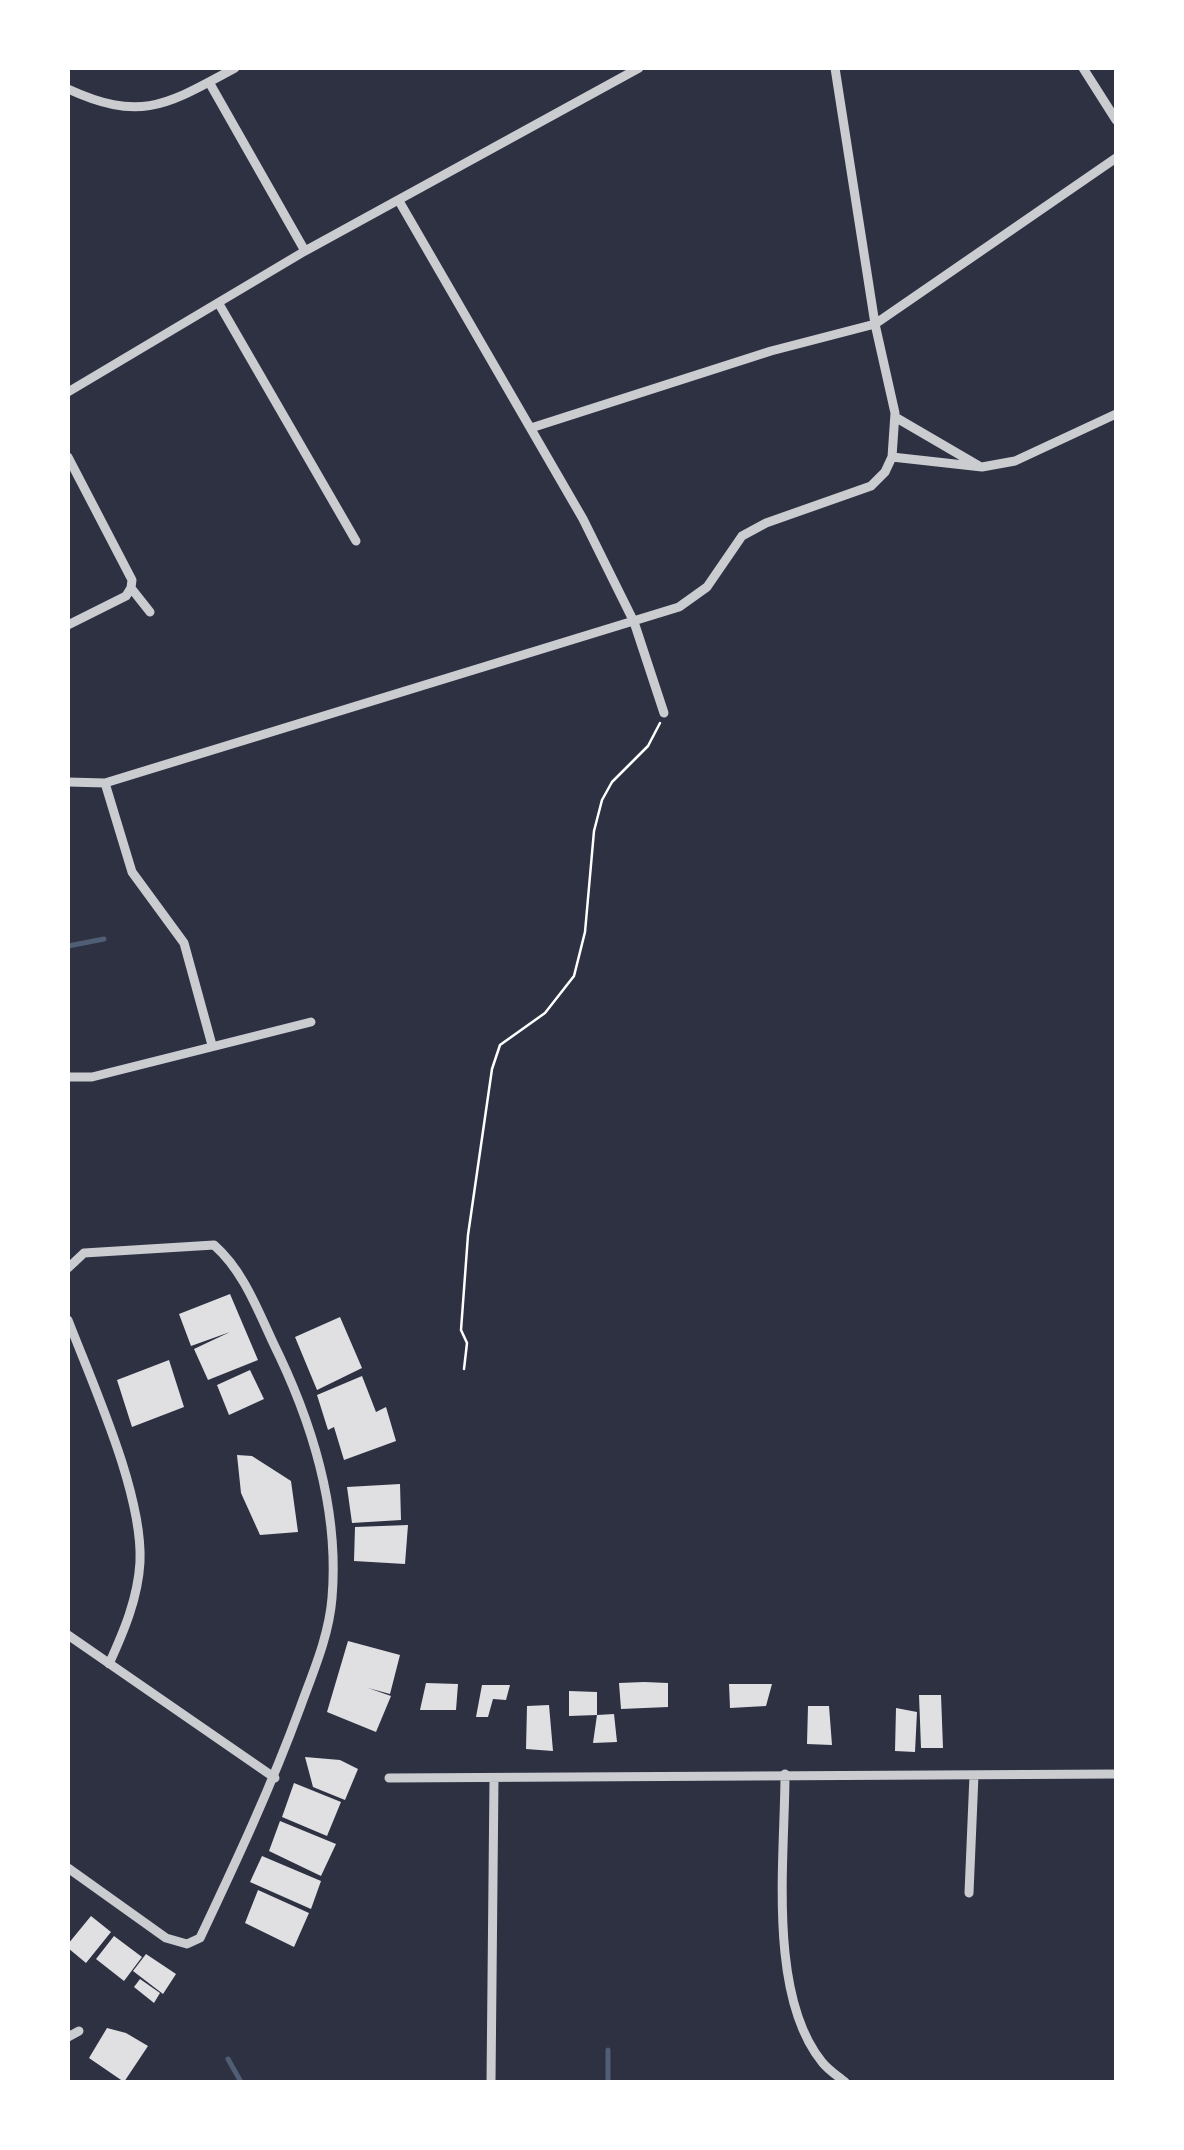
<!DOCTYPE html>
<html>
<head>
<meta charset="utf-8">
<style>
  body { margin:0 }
  #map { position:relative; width:1184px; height:2150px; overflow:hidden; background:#2d3142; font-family:Karla,sans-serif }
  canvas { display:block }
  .frame { position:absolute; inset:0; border:70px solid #fff; pointer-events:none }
</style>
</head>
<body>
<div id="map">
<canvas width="1184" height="2150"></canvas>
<div class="frame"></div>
</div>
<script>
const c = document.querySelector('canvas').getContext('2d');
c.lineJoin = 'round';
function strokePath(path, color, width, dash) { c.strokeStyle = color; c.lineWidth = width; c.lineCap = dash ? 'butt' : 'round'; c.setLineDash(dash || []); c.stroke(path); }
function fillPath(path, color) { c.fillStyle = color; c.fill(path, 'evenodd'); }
strokePath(new Path2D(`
  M 68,946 L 104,939
  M 228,2059 L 241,2082
  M 608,2082 L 608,2050`), '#4f5d75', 5);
fillPath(new Path2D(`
  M 230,1294 L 258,1360 L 208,1380 L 194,1349 L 230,1332 L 191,1346 L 179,1314 Z
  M 340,1317 L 362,1368 L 317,1390 L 295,1337 Z
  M 169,1360 L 184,1407 L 132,1427 L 117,1380 Z
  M 250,1370 L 264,1399 L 229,1415 L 217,1385 Z
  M 362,1376 L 376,1412 L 386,1407 L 396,1441 L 344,1460 L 334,1427 L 328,1430 L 317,1395 Z
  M 237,1455 L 252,1456 L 291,1481 L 298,1532 L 260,1535 L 241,1493 Z
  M 400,1484 L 401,1520 L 352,1523 L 347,1487 Z
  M 408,1525 L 405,1564 L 354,1561 L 355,1527 Z
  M 348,1641 L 400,1655 L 390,1694 L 368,1688 L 391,1696 L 376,1732 L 327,1712 Z
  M 644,1682 L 668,1683 L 668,1707 L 621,1709 L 619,1683 Z
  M 426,1683 L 458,1684 L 456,1710 L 420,1710 Z
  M 729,1684 L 772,1684 L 766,1706 L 730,1708 Z
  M 482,1685 L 510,1685 L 506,1700 L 493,1699 L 488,1717 L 476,1717 Z
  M 569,1691 L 597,1692 L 597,1715 L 569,1716 Z
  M 919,1695 L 941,1695 L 943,1748 L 921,1748 Z
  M 549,1705 L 553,1751 L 526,1749 L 527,1706 Z
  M 808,1706 L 829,1706 L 832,1745 L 807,1744 Z
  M 896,1708 L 917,1712 L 915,1752 L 895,1751 Z
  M 614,1714 L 617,1742 L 593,1743 L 597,1715 Z
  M 305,1757 L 340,1760 L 358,1769 L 345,1800 L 313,1787 Z
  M 294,1783 L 341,1802 L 327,1836 L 282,1817 Z
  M 280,1821 L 336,1844 L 321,1876 L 269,1851 Z
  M 262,1856 L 321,1881 L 311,1909 L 250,1882 Z
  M 258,1890 L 309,1913 L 294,1947 L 245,1923 Z
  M 91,1916 L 111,1932 L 86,1963 L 68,1948 L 68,1944 Z
  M 114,1936 L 142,1957 L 124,1981 L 96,1959 Z
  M 146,1954 L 176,1974 L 163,1994 L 133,1971 Z
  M 140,1979 L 160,1993 L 154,2003 L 134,1987 Z
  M 107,2028 L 126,2033 L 148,2046 L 124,2082 L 89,2058 Z`), '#e0e0e3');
strokePath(new Path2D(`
  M 464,1369 L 467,1343 L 461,1330 L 468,1235 L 492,1069 L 500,1045 L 545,1013 L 574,976 L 585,932 L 594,831 L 602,800 L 612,782 L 648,746 L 660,723`), '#fff', 2.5);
strokePath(new Path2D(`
  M 1083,68 L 1116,120
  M 209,82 L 305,251
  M 68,89 C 142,123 168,104 235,68
  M 399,201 L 583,519 L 634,622 L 664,713
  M 219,304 L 356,541
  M 68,392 L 305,251 L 639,68
  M 895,417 L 979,466
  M 531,428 L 771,351 L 875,324 L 1116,158
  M 68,457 L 132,580 L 131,588 L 150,612
  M 892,457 L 982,467 L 1015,461 L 1116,414
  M 68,625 L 126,596 L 131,588
  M 68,782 L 105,783 L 679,607 L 707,587 L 742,536 L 766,523 L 871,486 L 885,472 L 892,457 L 895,413 L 875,324 L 835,68
  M 105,783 L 132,872 L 184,943 L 212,1045
  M 68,1077 L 92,1077 L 311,1022
  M 68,1268 L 84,1253 L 214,1245 C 246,1273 260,1317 279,1355 C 314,1429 339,1515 332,1598 C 329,1636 313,1672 300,1708 C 271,1787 236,1862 200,1938 L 187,1944 L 166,1938 L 68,1868
  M 68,1320 C 93,1385 143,1494 140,1562 C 138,1598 124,1631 109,1664
  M 68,1635 L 275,1778
  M 785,1774 C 785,1857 767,1994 822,2062 C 828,2070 838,2076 845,2082
  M 389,1778 L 1116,1774
  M 969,1893 L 974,1775
  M 68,2037 L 79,2031
  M 491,2082 L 494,1778`), '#caccd0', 9);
</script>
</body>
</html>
